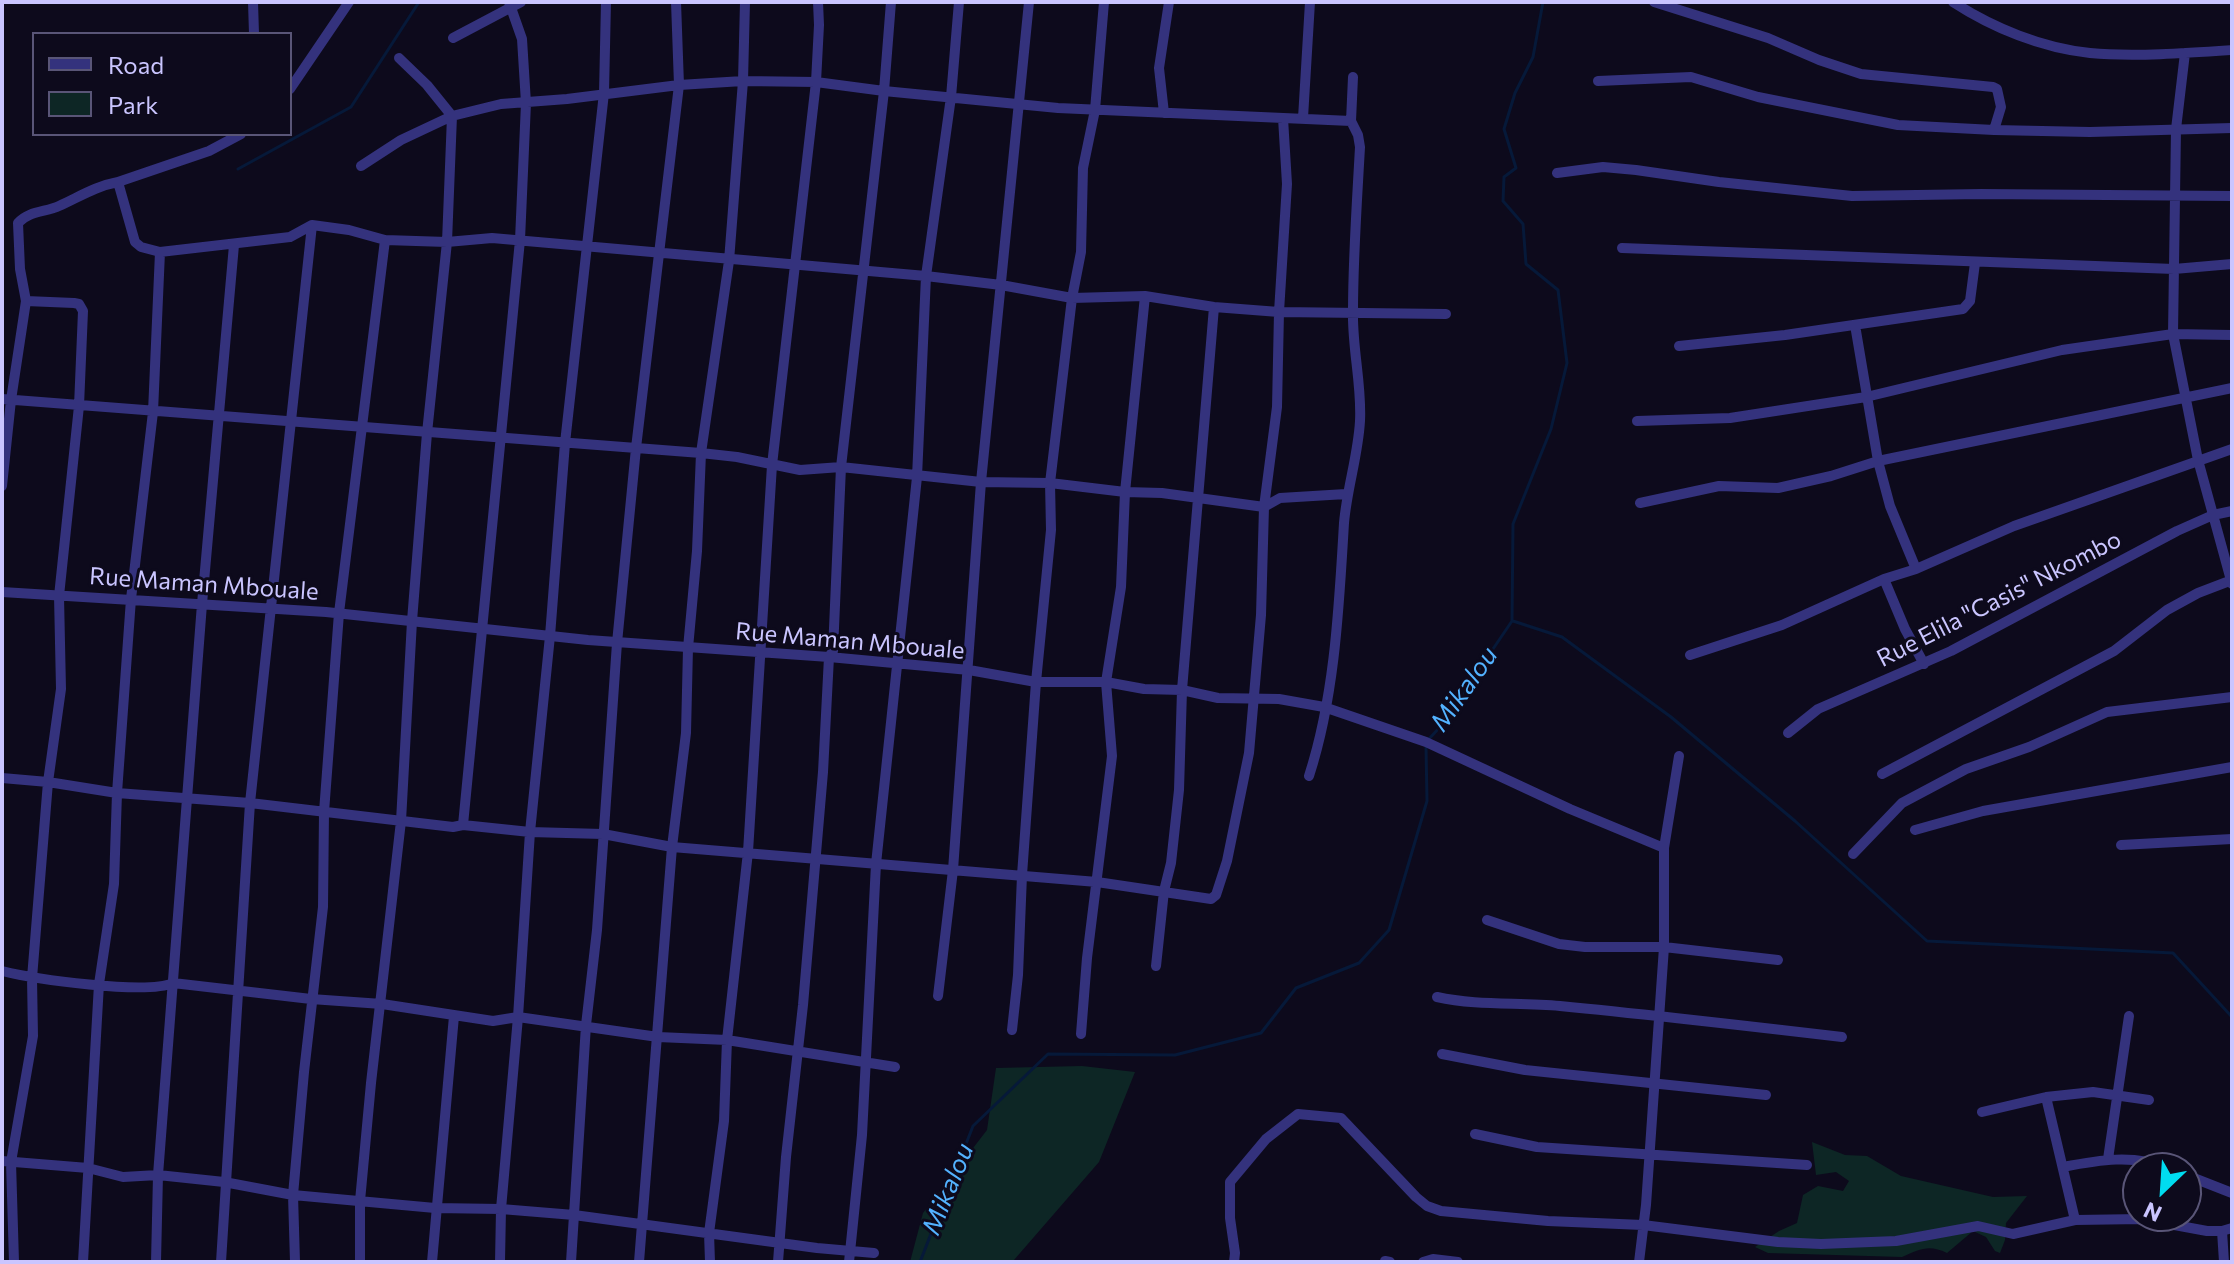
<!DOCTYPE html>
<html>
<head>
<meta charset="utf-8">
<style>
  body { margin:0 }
  #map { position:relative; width:2234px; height:1264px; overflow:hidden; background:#0d0a1c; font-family:Commissioner,sans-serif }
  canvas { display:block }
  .frame { position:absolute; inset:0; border:4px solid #cac5ff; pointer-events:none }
  .legend { position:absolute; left:32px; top:32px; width:260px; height:104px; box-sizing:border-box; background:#0d0a1c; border:2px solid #595577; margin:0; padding:10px 14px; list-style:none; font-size:24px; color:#cac5ff }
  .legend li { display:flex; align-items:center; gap:16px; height:40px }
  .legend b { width:40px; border:2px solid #595577 }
  .north { position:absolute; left:2122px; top:1152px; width:80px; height:80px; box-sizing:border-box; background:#0d0a1c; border:2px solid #595577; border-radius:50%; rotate:205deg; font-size:22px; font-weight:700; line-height:32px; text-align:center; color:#cac5ff }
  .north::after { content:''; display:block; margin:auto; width:28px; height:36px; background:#00dcf0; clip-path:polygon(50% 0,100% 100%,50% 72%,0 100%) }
</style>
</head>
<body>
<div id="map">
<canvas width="2234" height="1264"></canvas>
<div class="frame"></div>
<ul class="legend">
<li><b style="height:10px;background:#34327d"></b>Road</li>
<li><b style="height:22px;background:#0d2625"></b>Park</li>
</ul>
<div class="north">N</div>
</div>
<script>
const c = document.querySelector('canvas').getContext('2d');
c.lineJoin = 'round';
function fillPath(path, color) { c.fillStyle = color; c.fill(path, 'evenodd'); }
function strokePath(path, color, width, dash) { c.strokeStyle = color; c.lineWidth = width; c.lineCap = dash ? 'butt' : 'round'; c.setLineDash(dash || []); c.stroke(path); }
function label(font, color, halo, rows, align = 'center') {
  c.font = font + ' Commissioner,sans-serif'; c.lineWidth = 6; c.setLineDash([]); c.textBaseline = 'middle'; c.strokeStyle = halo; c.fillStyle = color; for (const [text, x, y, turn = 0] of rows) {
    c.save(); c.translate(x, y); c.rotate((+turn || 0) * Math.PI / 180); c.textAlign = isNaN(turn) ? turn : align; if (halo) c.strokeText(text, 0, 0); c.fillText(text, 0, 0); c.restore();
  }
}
fillPath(new Path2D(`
  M 1082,1066 L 1135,1072 L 1099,1162 L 1014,1260 L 1012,1262 L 910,1262 L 923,1213 L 987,1130 L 996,1068 Z
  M 1812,1142 L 1845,1155 L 1867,1156 L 1901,1176 L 1993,1197 L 2027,1196 L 2006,1223 L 2005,1240 L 2000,1253 L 1995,1251 L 1986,1237 L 1973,1231 L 1947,1253 C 1929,1244 1920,1249 1902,1257 L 1768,1253 L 1755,1247 L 1779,1231 L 1797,1223 L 1803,1195 L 1818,1186 L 1843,1191 L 1849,1181 L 1836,1172 L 1816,1175 Z`), '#0d2625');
strokePath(new Path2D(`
  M 238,169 L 351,107 L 419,2
  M 1513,621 L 1562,637 L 1671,717 L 1795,821 L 1927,941 L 2173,953 L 2232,1017
  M 1428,740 L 1440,727 L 1512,621 L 1513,524 L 1551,429 L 1567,363 L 1558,290 L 1526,264 L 1523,224 L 1503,201 L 1504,177 L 1516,168 L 1504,129 L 1515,93 L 1533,57 L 1543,2
  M 920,1262 L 973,1126 L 1048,1054 L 1175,1055 L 1261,1033 L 1296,988 L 1359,963 L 1389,930 L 1427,801 L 1426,747`), '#061939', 3);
strokePath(new Path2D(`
  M 253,2 L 254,34
  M 1654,2 L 1768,38 L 1819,60 L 1861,74 L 1993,87 L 1997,89 L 2001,107 L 1994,130
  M 1953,2 C 1993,28 2042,48 2090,53 C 2133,57 2189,53 2232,50
  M 453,38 L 521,2
  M 2185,53 L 2176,129 L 2173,334 L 2198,460 L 2232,584
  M 1598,81 L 1691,77 L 1758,97 L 1898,125 L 1994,130 L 2090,132 L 2232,128
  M 290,89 L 349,2
  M 1164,113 L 1159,68 L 1169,2
  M 1303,118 L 1310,2
  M 361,166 L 401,140 L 452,116 L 501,104 L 567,99 L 679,85 L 743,81 L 816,82 L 884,91 L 1058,108 L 1351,121
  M 1557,173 L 1603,167 L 1636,170 L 1719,182 L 1852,196 L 1981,194 L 2232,196
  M 118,182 L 209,151 L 241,134
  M 1622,248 L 2174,269 L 2232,264
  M 160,252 L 290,237 L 312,225 L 349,230 L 385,240 L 447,242 L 492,238 L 926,276 L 1001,285 L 1072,298 L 1145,296 L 1214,307 L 1279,312 L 1446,314
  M 1855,325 L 1878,461 L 1890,506 L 1916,569
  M 1679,346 L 1785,335 L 1963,309 L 1970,301 L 1975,263
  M 2,399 L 701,453 L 737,457 L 800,470 L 841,467 L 981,482 L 1050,483 L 1125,492 L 1162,493 L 1264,507 L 1280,498 L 1346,494
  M 1637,421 L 1730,418 L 1866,397 L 2062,350 L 2173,334 L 2232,335
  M 2,486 L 11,400 L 26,301 L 20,269 L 18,223 C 28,211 46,212 59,206 C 79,197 96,186 118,182 L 135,242 L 141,247 L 160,252 L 153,412 L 131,599 L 117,793 L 114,884 L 99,984 L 83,1262
  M 1640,503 L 1719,486 L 1778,488 L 1831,476 L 1878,461 L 2232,388
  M 1884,579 L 1905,629 L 1924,664
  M 2,592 L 326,612 L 588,640 L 829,657 L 969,670 L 1036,682 L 1106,682 L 1144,689 L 1182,690 L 1218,698 L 1279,699 L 1324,707 L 1426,742 L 1570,809 L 1664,848
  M 1690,655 L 1782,625 L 1884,579 L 1916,569 L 2014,526 L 2232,449
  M 1788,733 L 1818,709 L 1951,651 L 2177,531 L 2213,515 L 2232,511
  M 1882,774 L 2114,651 L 2167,610 L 2198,593 L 2232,580
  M 1309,776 C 1335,696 1339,606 1344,523 C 1347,488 1358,456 1360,421 C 1362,385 1352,348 1353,311 C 1353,257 1357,202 1360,147 L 1358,135 L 1351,121 L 1353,77
  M 2,778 L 48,782 L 117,793 L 250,803 L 453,827 L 463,825 L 530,832 L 603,834 L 672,847 L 1097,882 L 1211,899 L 1216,895 L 1227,861 L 1249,753 L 1261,615 L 1264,507 L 1277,407 L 1279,312 L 1287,184 L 1283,118
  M 463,825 L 520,240 L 526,103 L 522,39 L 509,2
  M 1915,830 L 1983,811 L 2232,767
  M 2121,845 L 2232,839
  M 1853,854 L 1902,803 L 1966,769 L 2029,747 L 2107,712 L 2232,697
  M 1487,920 L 1559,944 L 1585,947 L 1664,947 L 1778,960
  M 1156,966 L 1164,891 L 1171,863 L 1179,790 L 1182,690 L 1214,307
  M 2,971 C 34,979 146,995 173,983 L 311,999 L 382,1004 L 493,1021 L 518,1017 L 658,1037 L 727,1040 L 895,1067
  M 938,996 L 953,870 L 981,482 L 1029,2
  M 1437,997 C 1477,1006 1519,1002 1560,1006 C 1654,1015 1748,1026 1842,1037
  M 1012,1030 L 1018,975 L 1022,875 L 1036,682 L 1051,530 L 1050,483 L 1072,298 L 1081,252 L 1083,168 L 1095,110 L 1104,2
  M 1081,1034 L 1087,958 L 1112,756 L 1106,682 L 1121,587 L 1125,492 L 1145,296
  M 1442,1054 L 1525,1070 L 1766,1095
  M 2046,1097 L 2075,1220
  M 1982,1112 L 2046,1097 L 2093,1092 L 2149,1100
  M 1475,1134 L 1537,1147 L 1807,1165
  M 2108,1159 L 2129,1016
  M 2,1161 L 88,1168 L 123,1177 L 158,1175 L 224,1182 L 293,1195 L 435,1208 L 501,1209 L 574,1215 L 817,1248 L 874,1253
  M 2063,1167 C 2099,1160 2133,1154 2169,1168
  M 2186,1175 L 2232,1193
  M 2222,1231 L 2224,1262
  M 1385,1261 L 1390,1262
  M 14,1262 L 11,1162 L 33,1036 L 32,978 L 48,782 L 61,689 L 59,596 L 79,406 L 83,311 L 79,304 L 74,303 L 26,301
  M 156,1262 L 158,1175 L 202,604 L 234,245
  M 221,1262 L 250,803 L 312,225
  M 295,1262 L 293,1195 L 304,1072 L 323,907 L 324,812 L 339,613 L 385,240
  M 360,1262 L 360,1201 L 371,1083 L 401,821 L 412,621 L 427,433 L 447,242 L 452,116 L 427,85 L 399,58
  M 432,1262 L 454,1016
  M 500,1262 L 501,1209 L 518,1017 L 530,832 L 550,636 L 565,443 L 604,93 L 606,2
  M 571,1262 L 586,1025 L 597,930 L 617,643 L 636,448 L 679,85 L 676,2
  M 639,1262 L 672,847 L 686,733 L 688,648 L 697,551 L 701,453 L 729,261 L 743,81 L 745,2
  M 710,1262 L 709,1233 L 724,1121 L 727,1040 L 748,852 L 772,465 L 816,82 L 819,25 L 818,2
  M 778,1262 L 786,1157 L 803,1005 L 823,772 L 829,657 L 833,651 L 841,467 L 884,91 L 891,2
  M 849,1262 L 862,1135 L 876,864 L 917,477 L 926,276 L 951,97 L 959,2
  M 1234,1262 L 1235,1253 L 1230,1218 L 1230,1182 L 1266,1139 L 1298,1114 L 1341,1118 L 1416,1197 L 1427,1206 L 1441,1211 L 1548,1221 L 1643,1225 L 1778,1242 L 1821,1244 L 1896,1241 L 1978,1226 L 2013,1234 L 2075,1220 L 2142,1219 L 2207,1231 L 2222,1231 L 2232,1228
  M 1423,1262 L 1433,1259 L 1458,1262
  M 1639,1262 L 1646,1205 L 1664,947 L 1664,848 L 1679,756`), '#34327d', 10);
label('24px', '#cac5ff', '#0d0a1c', [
  ["Rue Maman Mbouale",204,584,4],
  ["Rue Elila \"Casis\" Nkombo",1999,599,-27],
  ["Rue Maman Mbouale",850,641,5]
]);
label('italic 26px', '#53b2ff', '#0d0a1c', [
  ["Mikalou",1464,689,-55],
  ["Mikalou",948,1189,-68]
]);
</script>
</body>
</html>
